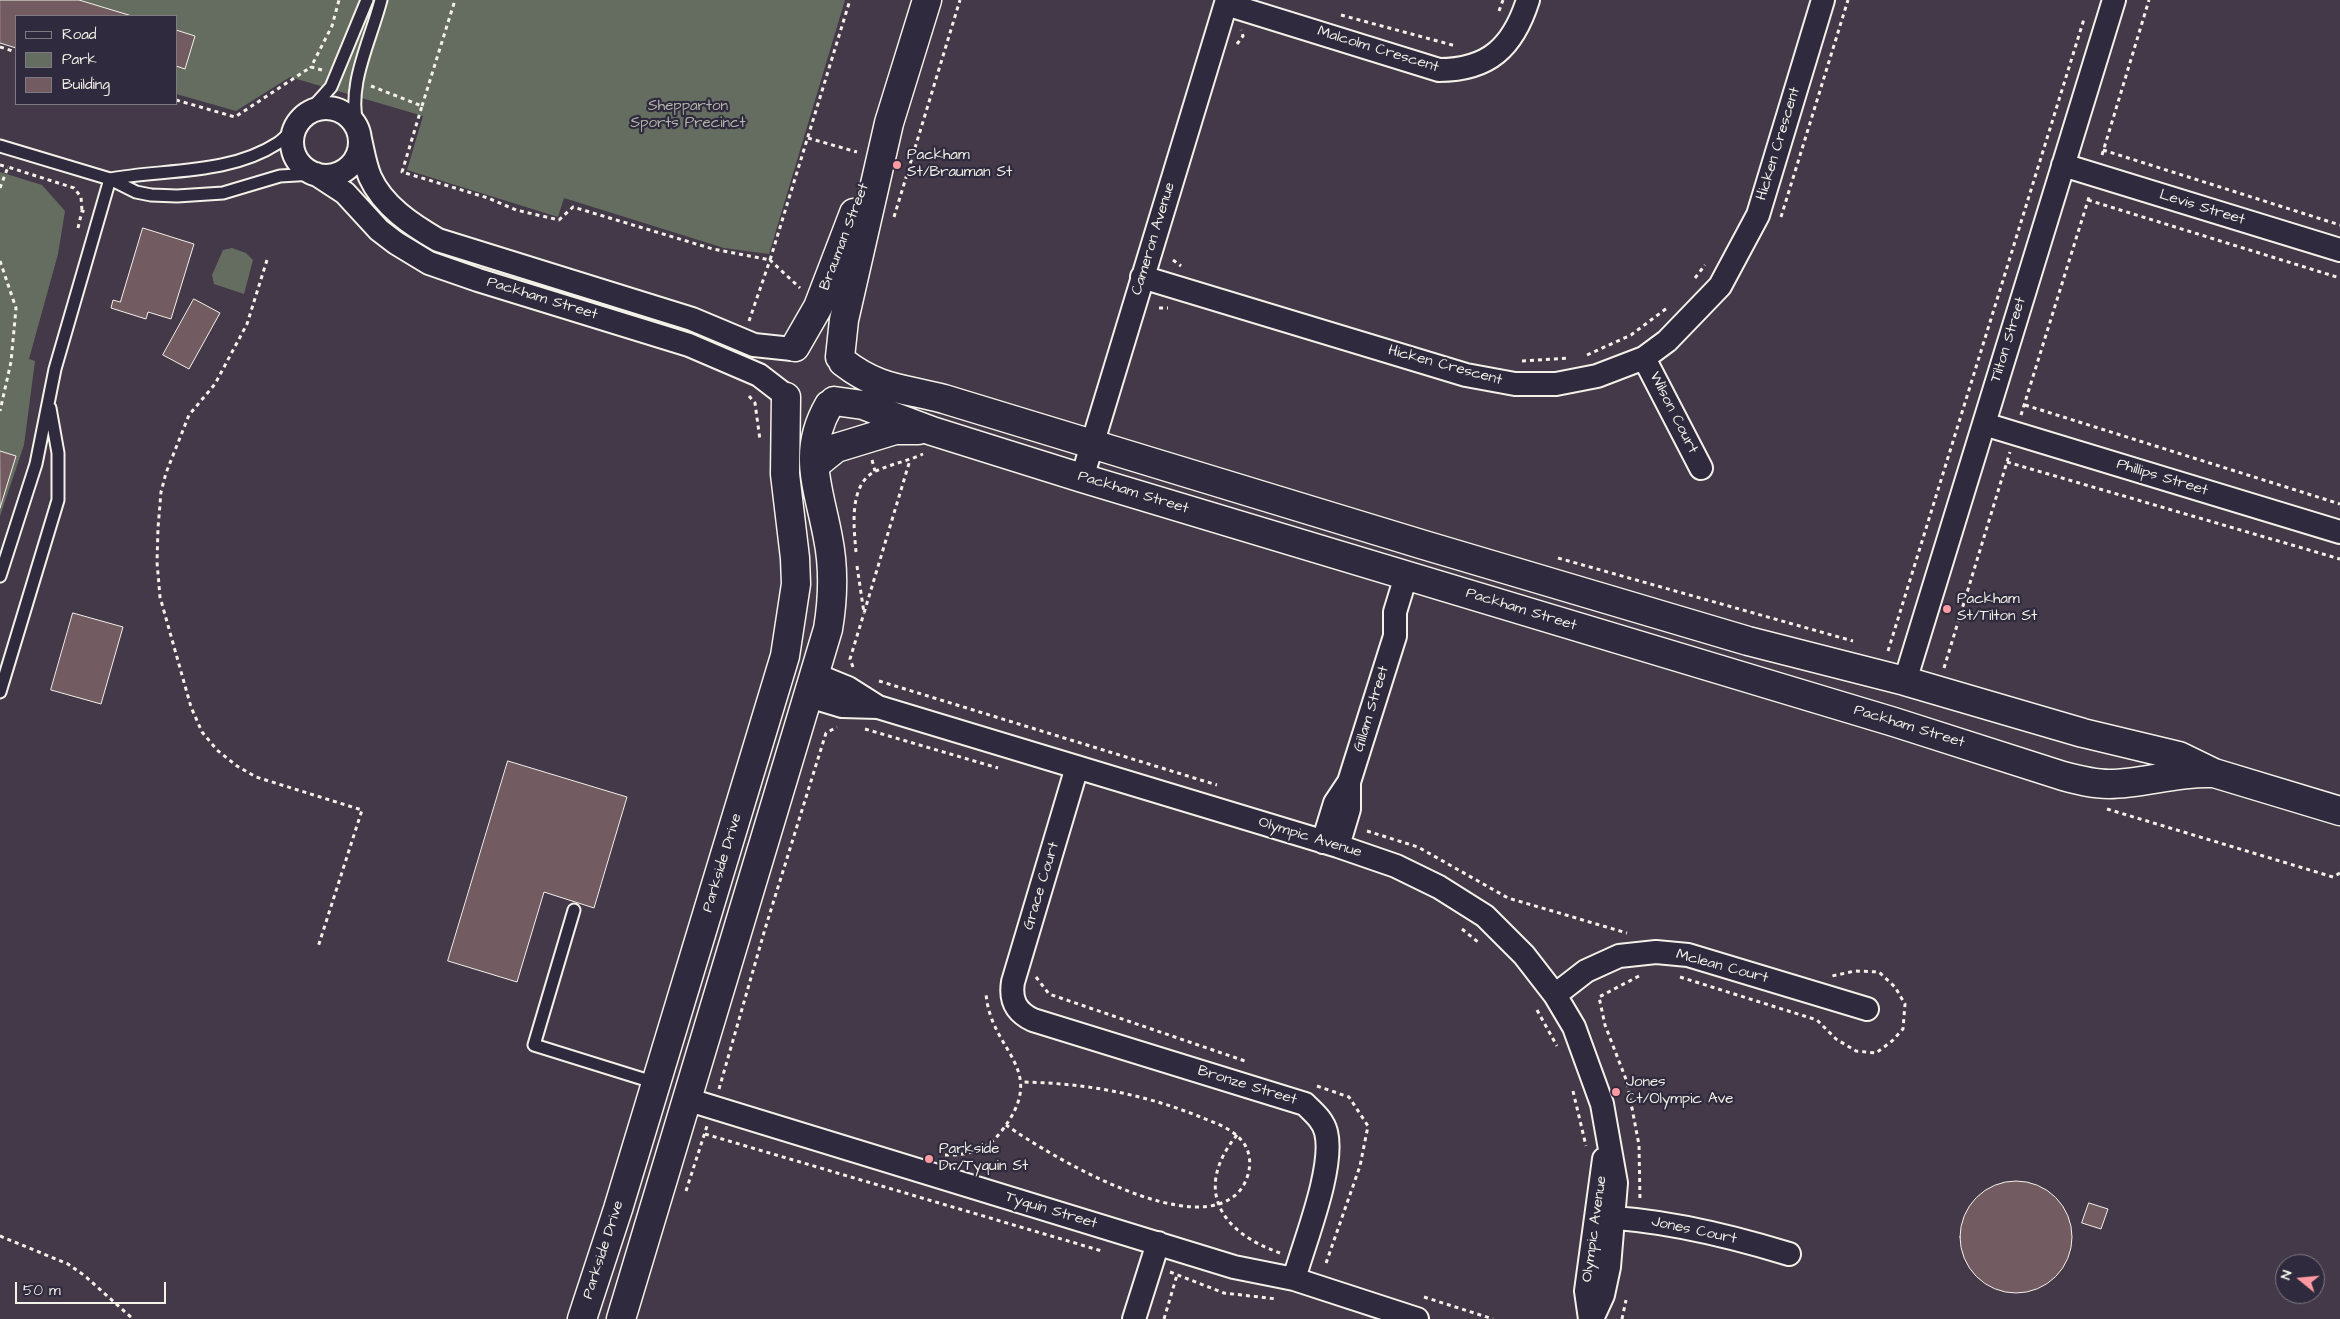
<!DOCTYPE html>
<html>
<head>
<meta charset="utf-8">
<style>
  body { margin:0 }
  #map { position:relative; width:2340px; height:1319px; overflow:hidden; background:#433948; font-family:"Architects Daughter",sans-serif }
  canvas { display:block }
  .legend { position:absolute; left:15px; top:15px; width:162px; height:90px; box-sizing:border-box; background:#2f2a3d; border:1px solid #7e7a81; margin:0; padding:6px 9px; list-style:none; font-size:15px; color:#f4f1e8 }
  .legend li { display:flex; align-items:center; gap:10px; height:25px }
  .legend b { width:25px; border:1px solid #7e7a81 }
  .north { position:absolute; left:2275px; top:1254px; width:50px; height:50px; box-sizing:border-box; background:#2f2a3d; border:1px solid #7e7a81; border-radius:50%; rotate:287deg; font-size:14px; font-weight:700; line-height:20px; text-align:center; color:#f4f1e8 }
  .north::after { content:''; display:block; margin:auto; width:18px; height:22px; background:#ff9aa2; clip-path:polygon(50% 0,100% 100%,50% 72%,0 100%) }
  .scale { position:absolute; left:15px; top:1282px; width:151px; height:22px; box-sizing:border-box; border:2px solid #f4f1e8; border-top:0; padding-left:6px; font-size:15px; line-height:18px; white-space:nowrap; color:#f4f1e8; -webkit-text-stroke:4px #2f2a3d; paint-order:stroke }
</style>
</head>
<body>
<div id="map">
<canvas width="2340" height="1319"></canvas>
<ul class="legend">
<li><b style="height:6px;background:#2f2a3d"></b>Road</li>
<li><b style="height:14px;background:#656d61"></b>Park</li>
<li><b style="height:14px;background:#725c61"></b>Building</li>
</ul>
<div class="north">N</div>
<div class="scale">50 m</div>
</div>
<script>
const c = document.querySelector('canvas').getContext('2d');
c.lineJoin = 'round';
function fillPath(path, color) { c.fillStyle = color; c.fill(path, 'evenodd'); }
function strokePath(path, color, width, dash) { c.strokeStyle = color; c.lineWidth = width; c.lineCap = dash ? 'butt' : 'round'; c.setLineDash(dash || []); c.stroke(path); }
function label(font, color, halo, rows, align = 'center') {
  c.font = font + ' "Architects Daughter",sans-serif'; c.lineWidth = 4.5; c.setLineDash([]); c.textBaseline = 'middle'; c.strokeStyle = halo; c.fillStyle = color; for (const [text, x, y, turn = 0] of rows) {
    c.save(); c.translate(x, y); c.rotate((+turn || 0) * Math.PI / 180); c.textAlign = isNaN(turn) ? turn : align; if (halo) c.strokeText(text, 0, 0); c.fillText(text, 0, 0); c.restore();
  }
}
fillPath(new Path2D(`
  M 0,0 L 845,0 L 769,254 L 724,248 L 564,198 L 558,217 L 407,170 L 423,116 L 290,77 L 236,111 L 176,94 L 176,16 L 16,16 L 16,47 L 0,42 Z
  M 0,172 L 42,185 L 65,211 L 58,254 L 29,359 L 35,361 L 24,445 L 0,516 Z
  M 232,248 L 246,253 L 253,260 L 244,294 L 214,284 L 212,275 L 223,250 Z`), '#656d61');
const building = new Path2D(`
  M 0,0 L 79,0 L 132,16 L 16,16 L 16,48 L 0,43 Z
  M 176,30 L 195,36 L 185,69 L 176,66 Z
  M 143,228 L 194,244 L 171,319 L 148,312 L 146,319 L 111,308 L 113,300 L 120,302 Z
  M 194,299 L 220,313 L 189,369 L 163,355 Z
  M 0,451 L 16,456 L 0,508 Z
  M 73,613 L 123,627 L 101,704 L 51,690 Z
  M 508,761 L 627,797 L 594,908 L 544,892 L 517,982 L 448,961 Z
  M1960 1237a56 56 0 1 1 112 0a56 56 0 1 1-112 0Z
  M 2089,1203 L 2108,1209 L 2101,1229 L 2082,1223 Z`);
fillPath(building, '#725c61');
strokePath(building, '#f4f1e8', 1);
const service = new Path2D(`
  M 305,116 L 331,87 L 367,0
  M 358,130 C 346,85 370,43 381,0
  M 0,146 L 110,179 L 136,192 L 151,195 L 177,196 L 223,193 L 280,176 L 314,174
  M 110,179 C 164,169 229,175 278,143 C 287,137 293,128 300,121
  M 0,576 L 36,464 L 55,369 L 110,179
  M 0,692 L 58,500 L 58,453 L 50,408
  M 574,910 L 534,1045 L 656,1083`);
const minor = new Path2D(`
  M 1226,4 L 1439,70 C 1489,70 1513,47 1528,0
  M292 142a34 34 0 1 1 68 0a34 34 0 1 1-68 0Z
  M 360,139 C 363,152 365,165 370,177 C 383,206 412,225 438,240 L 692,319 L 754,345 L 792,349
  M 2063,165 L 2340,250
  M 316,174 L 345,193 L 379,230 L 396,243 L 429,263 L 478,280 L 689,345 L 759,375 L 785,395
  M 1142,277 L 1466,375 L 1515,384 L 1556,384 L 1597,376 L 1644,358 L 1667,341 L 1720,286 L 1758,215 L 1823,0
  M 1644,358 L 1701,468
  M 1984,424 L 2340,532
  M 1082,478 L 1227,0
  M 816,675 L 848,688 L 878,707
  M 1905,681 L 2114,0
  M 809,696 L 842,706 L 878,707 L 1338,846 L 1396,866 L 1439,887 L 1485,916 L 1524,955 L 1555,995 L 1574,1027 L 1602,1104 L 1616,1183 L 1609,1267 L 1603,1295 L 1592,1319
  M 1077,767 L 1013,982 C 1010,1000 1016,1012 1033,1020 L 1305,1104 C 1314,1113 1323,1120 1326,1132 C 1335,1167 1304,1243 1294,1279
  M 1323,842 L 1335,803 L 1349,782 L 1395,636 L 1395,612 L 1406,576
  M 1338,846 L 1349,809 L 1349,782
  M 1555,995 L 1586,971 L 1619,956 L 1656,952 L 1688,955 L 1867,1009
  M 686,1099 L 1234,1267 L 1294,1279 L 1417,1319
  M 1597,1217 C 1661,1219 1727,1235 1789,1254
  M 1134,1319 L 1158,1243
  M 1590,1319 L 1586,1291 L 1604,1159`);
const tertiary = new Path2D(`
  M 795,347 L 818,307 L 854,213
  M 840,357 L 844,320 L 889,123 L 927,0
  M 843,362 C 879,390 903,388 944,399 L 1424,545 L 1748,641 L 1905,681 L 2083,733 L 2179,756 L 2214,773 L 2340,811
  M 834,401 L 863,405 L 932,431 L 1082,478 L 1894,722 L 2063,776 C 2078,780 2093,784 2109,784 C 2143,784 2175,772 2210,773
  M 815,465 L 836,448 L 895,430 L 918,430
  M 582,1319 L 618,1209 L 785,656 L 796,584 L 795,558 L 785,474 L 786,397
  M 621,1319 L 828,629 C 833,599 834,568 828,538 C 819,488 801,453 829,405`);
strokePath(service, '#f4f1e8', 15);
strokePath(minor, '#f4f1e8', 26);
strokePath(tertiary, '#f4f1e8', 31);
strokePath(new Path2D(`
  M 1499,11 L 1503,0
  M 1341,15 L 1456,46
  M 1237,44 L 1243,36 L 1241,30
  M 0,47 L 16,52
  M 322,70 L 311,67 L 332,26 L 339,0
  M 371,86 L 422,106 L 402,172 L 488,198 L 516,210 L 559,220 L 573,207 L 713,249 L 770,260 L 850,0
  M 176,100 L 235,117 L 311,67
  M 422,106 L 455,0
  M 808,138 L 857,152
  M 2103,150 L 2340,225
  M 2102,155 L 2149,0
  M 0,165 L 8,167
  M 0,188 L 8,167 L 74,188 L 81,197 L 82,211
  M 2088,200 L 2340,278
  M 894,217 L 960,0
  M 1781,217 L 1848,0
  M 78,228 L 82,211 L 86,212
  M 267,260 L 247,324 L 215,384 L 189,415 L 166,473 L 161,492 L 158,528 L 157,562 L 160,597 L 191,707 L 202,732 L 217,750 L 237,766 L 256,777 L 362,810 L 318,947
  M 1173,260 L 1181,266
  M 0,261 L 16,308 L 11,362 L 0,411
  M 1695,278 L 1705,265
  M 1159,308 L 1168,308
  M 749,321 L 770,260 L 800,288
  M 1587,355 L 1631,335 L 1667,308
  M 1522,361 L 1568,358
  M 749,396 L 755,403 L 760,440
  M 2025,405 L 2340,504
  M 2021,415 L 2090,194
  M 872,460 L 875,471
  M 2007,462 L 2340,559
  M 856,552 C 854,528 848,484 876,471 C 891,464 908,461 923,454
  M 1558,558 L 1853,641
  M 857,566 L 864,613 L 910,460
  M 1888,651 L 2084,19
  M 853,667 L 850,659 L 864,613
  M 1944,668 L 2010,452
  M 879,681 L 1217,785
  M 865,729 L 998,768
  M 2107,809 L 2333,877 L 2340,873
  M 1367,831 L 1418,847 L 1508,898 L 1627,933
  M 1462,929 L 1478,942
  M 1639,976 L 1599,997 L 1605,1025 L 1627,1082 L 1639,1145 L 1640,1200
  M 1036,977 L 1049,994 L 1245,1061
  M 1680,977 L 1817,1020 L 1836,1039 L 1856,1051 L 1876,1053 L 1892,1041 L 1903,1029 L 1905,1004 L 1895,987 L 1879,972 L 1855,971 L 1832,976
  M 1537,1010 L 1557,1046
  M 1317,1086 L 1349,1097 L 1368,1126 L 1360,1166 L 1325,1266
  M 719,1089 L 765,929 L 826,733 L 837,727
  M 1573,1091 L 1586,1146
  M 1006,1125 C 1049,1155 1199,1246 1242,1188 C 1250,1175 1253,1159 1245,1145 C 1235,1129 1215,1123 1198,1116 C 1140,1093 1083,1083 1021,1082
  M 705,1134 L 1102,1251
  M 1237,1135 C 1193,1189 1220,1232 1280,1253
  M 945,1155 C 966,1156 987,1150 1000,1133 C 1052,1068 990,1053 986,993
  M 686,1191 L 707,1126
  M 0,1236 L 68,1264 L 85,1276 L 133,1319
  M 1170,1272 L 1224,1293 L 1277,1299
  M 1424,1297 L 1493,1319
  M 1164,1319 L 1177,1275
  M 1622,1319 L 1626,1300`), '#f4f1e8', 3, [4, 4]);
strokePath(service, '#2f2a3d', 11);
strokePath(minor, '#2f2a3d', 22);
strokePath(tertiary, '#2f2a3d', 28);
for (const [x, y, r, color] of [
  [897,165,5,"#ff9aa2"],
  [1947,609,5,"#ff9aa2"],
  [1616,1092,5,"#ff9aa2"],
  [929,1159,5,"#ff9aa2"]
]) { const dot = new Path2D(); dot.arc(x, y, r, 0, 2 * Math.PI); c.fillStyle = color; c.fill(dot); strokePath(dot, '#2f2a3d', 2); }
label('15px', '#f4f1e8', '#2f2a3d', [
  ["Malcolm Crescent",1378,50,17],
  ["Hicken Crescent",1779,144,-73],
  ["Levis Street",2202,208,17],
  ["Brauman Street",845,237,-69],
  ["Cameron Avenue",1154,239,-73],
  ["Packham Street",542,299,17],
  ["Tilton Street",2009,340,-73],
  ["Hicken Crescent",1445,366,15],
  ["Wilson Court",1673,413,63],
  ["Phillips Street",2162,478,17],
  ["Packham Street",1133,493,17],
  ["Packham Street",1521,610,17],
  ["Gillam Street",1372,709,-73],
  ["Packham Street",1909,727,17],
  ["Olympic Avenue",1310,838,17],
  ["Parkside Drive",723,863,-73],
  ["Grace Court",1042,886,-73],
  ["Mclean Court",1722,967,15],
  ["Bronze Street",1247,1086,17],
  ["Tyquin Street",1051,1211,17],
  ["Olympic Avenue",1595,1229,-82],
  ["Jones Court",1694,1231,12],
  ["Parkside Drive",604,1250,-72]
]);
label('15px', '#b4b6ab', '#2f2a3d', [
  ["Shepparton",688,107],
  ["Sports Precinct",688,124]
]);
label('15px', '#f4f1e8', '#2f2a3d', [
  ["Packham",907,156],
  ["St/Brauman St",907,173],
  ["Packham",1957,600],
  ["St/Tilton St",1957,617],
  ["Jones",1626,1083],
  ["Ct/Olympic Ave",1626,1100],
  ["Parkside",939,1150],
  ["Dr/Tyquin St",939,1167]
], 'left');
</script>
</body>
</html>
